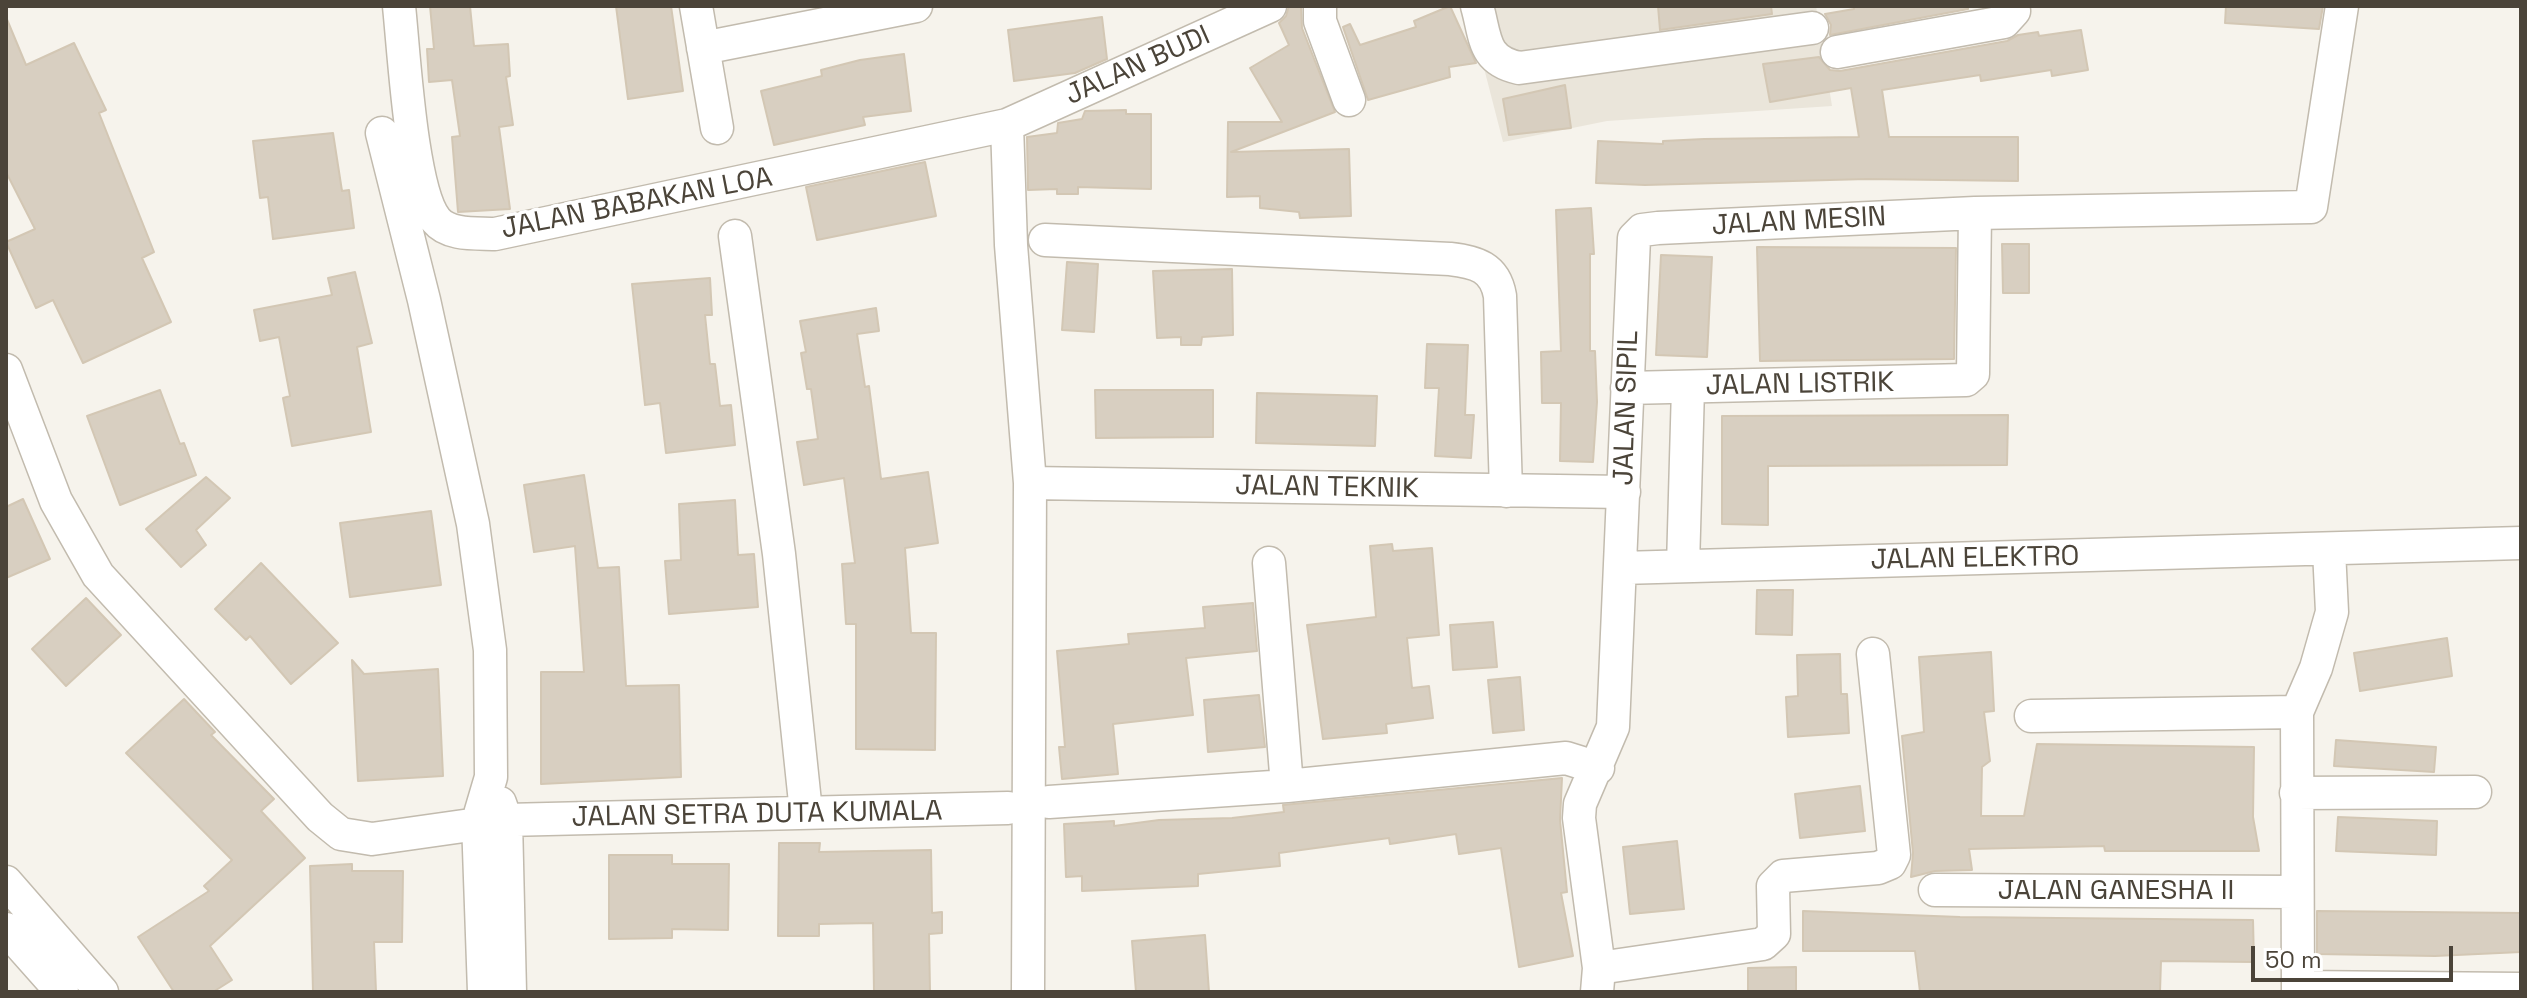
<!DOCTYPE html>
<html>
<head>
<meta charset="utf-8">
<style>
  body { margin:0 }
  #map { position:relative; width:2527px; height:998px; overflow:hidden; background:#f6f3ec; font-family:"Space Grotesk",sans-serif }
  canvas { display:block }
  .frame { position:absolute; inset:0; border:8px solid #4b4439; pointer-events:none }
  .scale { position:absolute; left:2251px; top:946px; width:202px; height:36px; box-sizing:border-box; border:4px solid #4b4439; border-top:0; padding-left:10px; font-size:24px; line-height:28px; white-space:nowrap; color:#4b4439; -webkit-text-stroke:6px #fff; paint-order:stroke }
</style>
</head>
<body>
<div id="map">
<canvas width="2527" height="998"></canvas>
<div class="frame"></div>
<div class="scale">50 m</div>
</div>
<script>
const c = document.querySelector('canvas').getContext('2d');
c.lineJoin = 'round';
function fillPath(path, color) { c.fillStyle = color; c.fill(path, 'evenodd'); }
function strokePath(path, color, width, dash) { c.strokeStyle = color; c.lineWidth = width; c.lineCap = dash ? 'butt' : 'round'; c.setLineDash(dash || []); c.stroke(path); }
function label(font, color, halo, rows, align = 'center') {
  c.font = font + ' "Space Grotesk",sans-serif'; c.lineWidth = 7; c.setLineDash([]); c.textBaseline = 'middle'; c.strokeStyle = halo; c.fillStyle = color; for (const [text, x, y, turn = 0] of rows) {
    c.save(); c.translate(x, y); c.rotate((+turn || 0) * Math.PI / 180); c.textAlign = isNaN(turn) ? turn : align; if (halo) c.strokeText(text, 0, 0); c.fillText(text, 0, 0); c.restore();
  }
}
fillPath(new Path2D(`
  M 1468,6 L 1816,6 L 1832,106 L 1607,121 L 1503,142 Z`), '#eae5da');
const building = new Path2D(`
  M 430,6 L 470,6 L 474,46 L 508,44 L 510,76 L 506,77 L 513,125 L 499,127 L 510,209 L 458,212 L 452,137 L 460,136 L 452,80 L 429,82 L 427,49 L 434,49 Z
  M 616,6 L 671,6 L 683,91 L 628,99 Z
  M 1289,6 L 1301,6 L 1302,28 L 1335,112 L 1231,152 L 1349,149 L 1351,216 L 1300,218 L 1299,212 L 1260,208 L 1260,196 L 1227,197 L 1228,122 L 1282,122 L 1250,68 L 1289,45 L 1279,23 L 1286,16 Z
  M 1450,6 L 1476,63 L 1449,67 L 1450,77 L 1368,100 L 1343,27 L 1350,24 L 1360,45 L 1416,27 L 1414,21 Z
  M 1658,6 L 1771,6 L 1772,14 L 1660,30 Z
  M 1854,6 L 1968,6 L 1968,9 L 1830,35 L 1831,25 L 1825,14 L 1854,9 Z
  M 2226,6 L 2323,6 L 2319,29 L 2225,23 Z
  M 6,17 L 26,65 L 74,43 L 106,110 L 99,113 L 154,252 L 142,258 L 171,322 L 83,363 L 53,300 L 36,308 L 6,242 L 35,229 L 6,172 Z
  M 1102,17 L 1107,59 L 1075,73 L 1014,81 L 1008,30 Z
  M 2081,30 L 2088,70 L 2052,76 L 2051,70 L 1981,81 L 1980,75 L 1882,90 L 1889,137 L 2018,137 L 2018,181 L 1867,179 L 1645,185 L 1596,183 L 1598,141 L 1663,144 L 1663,141 L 1704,139 L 1859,137 L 1851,88 L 1770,102 L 1763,64 L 1819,57 L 1830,70 L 1840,71 L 2007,41 L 2018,35 L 2038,32 L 2039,36 Z
  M 904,54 L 911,111 L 863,117 L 865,125 L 774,145 L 761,91 L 822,76 L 821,70 L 860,60 Z
  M 1565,85 L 1571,128 L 1509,135 L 1503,99 Z
  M 1126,110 L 1126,114 L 1151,114 L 1151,189 L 1078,187 L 1078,194 L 1057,194 L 1057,189 L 1028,190 L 1027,137 L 1057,133 L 1058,123 L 1082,119 L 1085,111 Z
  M 333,133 L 342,191 L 349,190 L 354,228 L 273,239 L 268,197 L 260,198 L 253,141 Z
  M 925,162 L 936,216 L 817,240 L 806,187 Z
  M 1591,208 L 1594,254 L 1590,254 L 1590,351 L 1595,351 L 1597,402 L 1593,462 L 1560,461 L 1561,403 L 1542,403 L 1541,352 L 1561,351 L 1556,210 Z
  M 2002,244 L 2029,244 L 2029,293 L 2003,293 Z
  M 1757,247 L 1956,248 L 1954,359 L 1760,361 Z
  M 1661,255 L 1712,257 L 1707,357 L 1656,355 Z
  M 1067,262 L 1098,264 L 1094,332 L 1062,330 Z
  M 1232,269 L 1233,335 L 1202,337 L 1201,345 L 1181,345 L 1181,337 L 1157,338 L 1153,271 Z
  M 355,272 L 372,343 L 357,347 L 371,432 L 292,446 L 283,398 L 290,396 L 279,337 L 260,341 L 254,310 L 332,295 L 328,278 Z
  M 710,278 L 712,315 L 705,315 L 710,364 L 715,364 L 720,406 L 731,405 L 735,445 L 666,453 L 660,403 L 645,405 L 632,284 Z
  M 876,308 L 879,331 L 857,334 L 865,387 L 869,386 L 881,479 L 928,472 L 938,543 L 905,548 L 911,633 L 936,633 L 935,750 L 856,749 L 856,624 L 846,624 L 842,564 L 855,563 L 844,478 L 804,485 L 797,442 L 818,439 L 811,389 L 807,389 L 801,353 L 806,352 L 800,321 Z
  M 1427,344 L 1468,345 L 1465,415 L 1474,415 L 1471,458 L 1435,456 L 1439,388 L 1425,388 Z
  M 160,390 L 180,444 L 184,443 L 196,475 L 120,505 L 87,416 Z
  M 1095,390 L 1213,390 L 1213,437 L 1096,438 Z
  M 1257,393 L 1377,396 L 1375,446 L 1256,443 Z
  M 2008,415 L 2007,465 L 1768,466 L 1768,525 L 1722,524 L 1722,416 Z
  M 584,475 L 598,568 L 619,567 L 626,686 L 679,685 L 681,777 L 541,784 L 541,672 L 584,672 L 575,546 L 534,552 L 524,485 Z
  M 206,477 L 230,498 L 196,530 L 206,545 L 181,567 L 146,529 Z
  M 23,499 L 50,559 L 6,578 L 6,507 Z
  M 735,500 L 738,555 L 754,554 L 758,607 L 669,614 L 665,561 L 681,560 L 679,504 Z
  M 431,511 L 441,585 L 350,597 L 340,523 Z
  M 1392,544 L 1393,551 L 1432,548 L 1439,635 L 1407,638 L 1412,688 L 1429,686 L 1433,718 L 1386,724 L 1387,733 L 1323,739 L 1307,625 L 1376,617 L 1370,546 Z
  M 261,563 L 338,643 L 291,684 L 250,636 L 246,640 L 215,609 Z
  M 1757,590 L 1793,590 L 1792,635 L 1756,634 Z
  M 86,598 L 121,635 L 66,686 L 32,649 Z
  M 1253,603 L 1257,651 L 1186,658 L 1193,715 L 1113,724 L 1118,774 L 1062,779 L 1059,747 L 1065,747 L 1057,651 L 1129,644 L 1128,634 L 1205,628 L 1203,607 Z
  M 1493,622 L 1497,667 L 1453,670 L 1450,625 Z
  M 2447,638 L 2452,676 L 2360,691 L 2354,653 Z
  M 1991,652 L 1994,711 L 1984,712 L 1990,761 L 1982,767 L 1981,816 L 2024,816 L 2037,744 L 2254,747 L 2253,817 L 2259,851 L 2105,851 L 2104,846 L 1969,849 L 1972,870 L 1935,871 L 1911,877 L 1913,853 L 1902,736 L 1924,732 L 1919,657 Z
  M 1840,654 L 1841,694 L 1847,694 L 1849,733 L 1788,737 L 1786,697 L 1798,696 L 1797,655 Z
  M 352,660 L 364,674 L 438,669 L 443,776 L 358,781 Z
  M 1520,677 L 1524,730 L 1493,733 L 1488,680 Z
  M 1259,695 L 1265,747 L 1208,752 L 1204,700 Z
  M 184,699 L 215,732 L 211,735 L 274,799 L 261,811 L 305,858 L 210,946 L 232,980 L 213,992 L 174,992 L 138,937 L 209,891 L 204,886 L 232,860 L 126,753 Z
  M 2336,740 L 2436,747 L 2434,772 L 2334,766 Z
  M 1562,778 L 1560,820 L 1567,892 L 1561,893 L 1573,956 L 1519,967 L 1501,848 L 1459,854 L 1456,834 L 1390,844 L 1389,838 L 1279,853 L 1280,866 L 1198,874 L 1198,886 L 1082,891 L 1082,876 L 1066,877 L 1064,824 L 1114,821 L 1114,826 L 1159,820 L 1232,818 L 1284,812 L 1283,805 Z
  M 1860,786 L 1865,831 L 1800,838 L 1795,794 Z
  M 2338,817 L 2437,821 L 2436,855 L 2336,851 Z
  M 1677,841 L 1684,909 L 1630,914 L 1623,847 Z
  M 779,843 L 820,843 L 819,852 L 931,850 L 932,913 L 942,912 L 942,933 L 929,934 L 930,992 L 874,992 L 873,923 L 819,924 L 819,936 L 778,936 Z
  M 609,855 L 672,855 L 672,864 L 729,864 L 728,930 L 672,929 L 672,938 L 609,939 Z
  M 352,864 L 352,871 L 403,871 L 402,942 L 374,942 L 376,992 L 313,992 L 310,866 Z
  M 1803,911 L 1960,917 L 2253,920 L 2254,962 L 2161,961 L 2160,992 L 1920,992 L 1915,951 L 1803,951 Z
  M 2317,911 L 2521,913 L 2521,952 L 2435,956 L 2317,954 Z
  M 1205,935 L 1209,992 L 1136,992 L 1132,941 Z
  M 1796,967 L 1796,992 L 1748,992 L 1748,968 Z`);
fillPath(building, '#d8cfc1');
strokePath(building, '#d3c7b4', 2);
const street = new Path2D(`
  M 399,6 C 404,52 411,189 436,220 C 449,236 477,233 495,234 L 1007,125 L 1270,6
  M 696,6 L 717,128
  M 1320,6 L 1320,21 L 1349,100
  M 1477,6 C 1486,37 1482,60 1519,68 L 1812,28
  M 703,48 L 916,6
  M 1837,52 L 2004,22 L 2014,11 L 2013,6
  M 1007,125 L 1011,245 L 1030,483 L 1028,992
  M 382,133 L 424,300 L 473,524 L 490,650 L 491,777 L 478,821 L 484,992
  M 735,236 L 779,554 L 806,812
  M 1045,240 L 1450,259 C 1476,262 1495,267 1500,296 L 1506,491
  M 6,370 L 56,501 L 98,575 L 320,817 L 341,834 L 372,839 L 506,820 L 1008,808
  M 1627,388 L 1966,380 L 1973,374 L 1975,213
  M 1030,483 L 1624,492
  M 1269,563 L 1287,786
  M 1683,566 L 1688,388
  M 1621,568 L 2521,543
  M 2031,716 L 2297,712
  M 2296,793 L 2475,792
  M 1049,802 L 1287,786 L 1566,758 L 1598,768
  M 500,803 L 506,820 L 510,992
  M 6,882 L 102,992
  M 1935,890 L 2296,892
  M 6,929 L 62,992
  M 1599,968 L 1763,944 L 1774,934 L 1773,886 L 1783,876 L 1878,868 L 1890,863 L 1894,855 L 1873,654
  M 2298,987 L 2521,989
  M 1597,992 L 1599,968 L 1579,818 L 1580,804 L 1613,727 L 1634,238 L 1642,230 L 1658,228 L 1975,213 L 2311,207 L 2342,6
  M 2298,992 L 2297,712 L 2316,668 L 2332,612 L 2329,550`);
strokePath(street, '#c2bbae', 35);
strokePath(street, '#fff', 32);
label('28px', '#4b4439', '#fff', [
  ["JALAN BUDI",1138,66,-24],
  ["JALAN BABAKAN LOA",637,204,-11],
  ["JALAN MESIN",1799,222,-3],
  ["JALAN LISTRIK",1800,385,-1],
  ["JALAN SIPIL",1627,408,-88],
  ["JALAN TEKNIK",1327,488,1],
  ["JALAN ELEKTRO",1975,559,-1],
  ["JALAN SETRA DUTA KUMALA",757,815,-1],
  ["JALAN GANESHA II",2116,891]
]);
</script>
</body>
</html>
